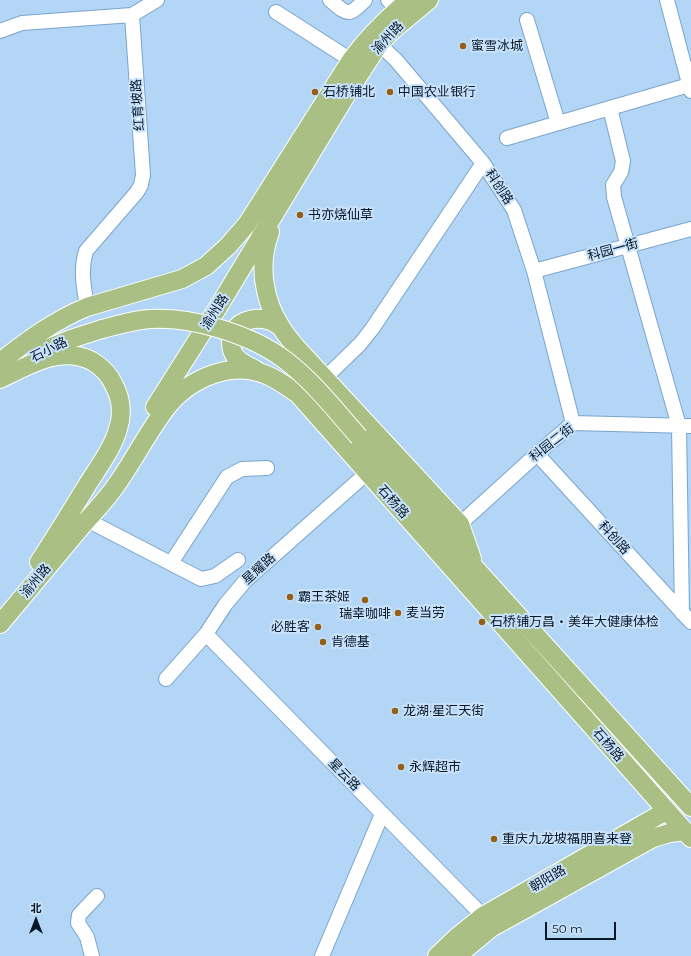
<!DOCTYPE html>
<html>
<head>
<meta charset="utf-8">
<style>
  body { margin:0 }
  #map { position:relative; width:691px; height:956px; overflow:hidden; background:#b3d6f7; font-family:Montserrat,"Noto Sans SC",sans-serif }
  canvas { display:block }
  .north { position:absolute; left:16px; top:900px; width:40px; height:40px; -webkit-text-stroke:3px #c8e2fb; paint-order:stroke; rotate:0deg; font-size:11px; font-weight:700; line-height:16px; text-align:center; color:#081827 }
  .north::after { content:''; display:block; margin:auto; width:14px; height:18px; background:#081827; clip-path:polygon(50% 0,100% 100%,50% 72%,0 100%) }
  .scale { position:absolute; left:545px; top:922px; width:71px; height:18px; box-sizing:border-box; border:2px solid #081827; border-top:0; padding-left:5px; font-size:12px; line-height:14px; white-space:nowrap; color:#081827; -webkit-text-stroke:3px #c8e2fb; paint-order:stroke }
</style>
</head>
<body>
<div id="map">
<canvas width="691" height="956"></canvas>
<div class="north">北</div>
<div class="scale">50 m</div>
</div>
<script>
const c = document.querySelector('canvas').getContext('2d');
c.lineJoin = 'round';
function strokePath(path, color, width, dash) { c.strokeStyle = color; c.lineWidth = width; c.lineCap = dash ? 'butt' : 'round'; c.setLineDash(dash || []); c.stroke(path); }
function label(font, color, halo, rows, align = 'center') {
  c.font = font + ' Montserrat,"Noto Sans SC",sans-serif'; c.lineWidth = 4; c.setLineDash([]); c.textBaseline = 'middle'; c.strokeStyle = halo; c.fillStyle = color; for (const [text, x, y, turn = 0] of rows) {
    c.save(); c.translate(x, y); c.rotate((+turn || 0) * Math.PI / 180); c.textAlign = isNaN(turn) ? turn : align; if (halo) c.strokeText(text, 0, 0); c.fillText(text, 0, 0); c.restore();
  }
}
const minor = new Path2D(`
  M 330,0 C 348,15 348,17 365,0
  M 388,0 L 398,9
  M 667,0 L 691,91
  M 276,12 L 351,60
  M 132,15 L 157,0
  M 527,20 L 558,123
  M 0,31 L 22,23 L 132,15 L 143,175 L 141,185 L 137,192 L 86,251 C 80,270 84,288 87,307
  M 379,44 L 396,60 L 483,163
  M 610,108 L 623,161 L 621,172 L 613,185 L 614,197 L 679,426 L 682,613
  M 507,138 L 689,85
  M 534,271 L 691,229
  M 325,378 L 360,344 L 372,329 L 483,163 L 514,210 L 534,271 L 573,423
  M 537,454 L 691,622
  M 87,520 L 201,579 L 215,576 L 238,560
  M 460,524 L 537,454 L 573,423 L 691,426
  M 171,563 L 227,477 L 242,469 L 267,468
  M 206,634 L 483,916
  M 166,679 L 206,634 L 225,605 L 245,581 L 367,473
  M 92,956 L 87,937 L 78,923 L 79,915 L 97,896
  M 322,956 L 382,814`);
const major = new Path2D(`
  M 270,232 C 258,264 263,299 281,327 C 285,334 291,341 296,347 L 460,524 L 472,559
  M 39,352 L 71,339 L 102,329
  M 0,362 C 28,340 55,320 87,307 L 182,279 L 206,266 L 228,246 L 247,224 L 351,60 C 368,37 387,18 409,0
  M 256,370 C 249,366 240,363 235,356 C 232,352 231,347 231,342 C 231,322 254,315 271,321 C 274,322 278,325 281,327
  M 0,379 C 29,365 60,345 92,361 C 102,367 109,374 114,385 C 121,398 123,414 118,429 C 112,450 97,469 86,487 C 70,513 55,538 39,562
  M 155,407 L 217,309 L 348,92 L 379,44 L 394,29 L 429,0
  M 359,437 L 475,568 L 691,807
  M 76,533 C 89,517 105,502 117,484 C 134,460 149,430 167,407 C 190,378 233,359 269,376 C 280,381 289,388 298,394 L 691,838
  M 0,624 L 76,533 L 82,524
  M 437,956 L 457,937 L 483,916 L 666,811
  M 457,956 L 491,928 L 653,838 L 670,833 L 685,831`);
strokePath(minor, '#7aa4cb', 16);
strokePath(major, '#fff', 20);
strokePath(minor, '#fff', 14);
strokePath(major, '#a9bf83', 18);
const majorBridge = new Path2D(`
  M 102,329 C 114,326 128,322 141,320 C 185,314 249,333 285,360 C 313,381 336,411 359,437`);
strokePath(majorBridge, '#fff', 20, []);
strokePath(majorBridge, '#a9bf83', 18);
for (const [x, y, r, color] of [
  [463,46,4,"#965f18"],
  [315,92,4,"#965f18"],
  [390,92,4,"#965f18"],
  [300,215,4,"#965f18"],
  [290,597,4,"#965f18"],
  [365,600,4,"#965f18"],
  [398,613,4,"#965f18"],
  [482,622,4,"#965f18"],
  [318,627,4,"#965f18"],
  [323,642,4,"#965f18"],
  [395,711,4,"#965f18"],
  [401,767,4,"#965f18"],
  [494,839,4,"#965f18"]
]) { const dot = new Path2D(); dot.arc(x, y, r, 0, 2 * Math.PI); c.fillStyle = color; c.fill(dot); strokePath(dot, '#c8e2fb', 1.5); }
label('13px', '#081827', '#c8e2fb', [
  ["渝州路",388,38,-47],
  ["红育坡路",138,105,-94],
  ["科创路",499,187,57],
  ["科园一街",613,250,-15],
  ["渝州路",215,312,-58],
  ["石小路",49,350,-26],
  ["科园二街",552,443,-38],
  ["石杨路",393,502,48],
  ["科创路",614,538,48],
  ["星耀路",259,569,-42],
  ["渝州路",36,581,-50],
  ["石杨路",608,745,49],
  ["星云路",344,775,46],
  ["朝阳路",548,879,-30]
]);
label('13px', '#081827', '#c8e2fb', [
  ["蜜雪冰城",471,46],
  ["石桥铺北",323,92],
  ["中国农业银行",398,92],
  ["书亦烧仙草",308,215],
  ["霸王茶姬",298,597],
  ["麦当劳",406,613],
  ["瑞幸咖啡",365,614,"center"],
  ["石桥铺万昌‧美年大健康体检",490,622],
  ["必胜客",310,627,"right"],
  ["肯德基",331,642],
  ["龙湖·星汇天街",403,711],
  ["永辉超市",409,767],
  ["重庆九龙坡福朋喜来登",502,839]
], 'left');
</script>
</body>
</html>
